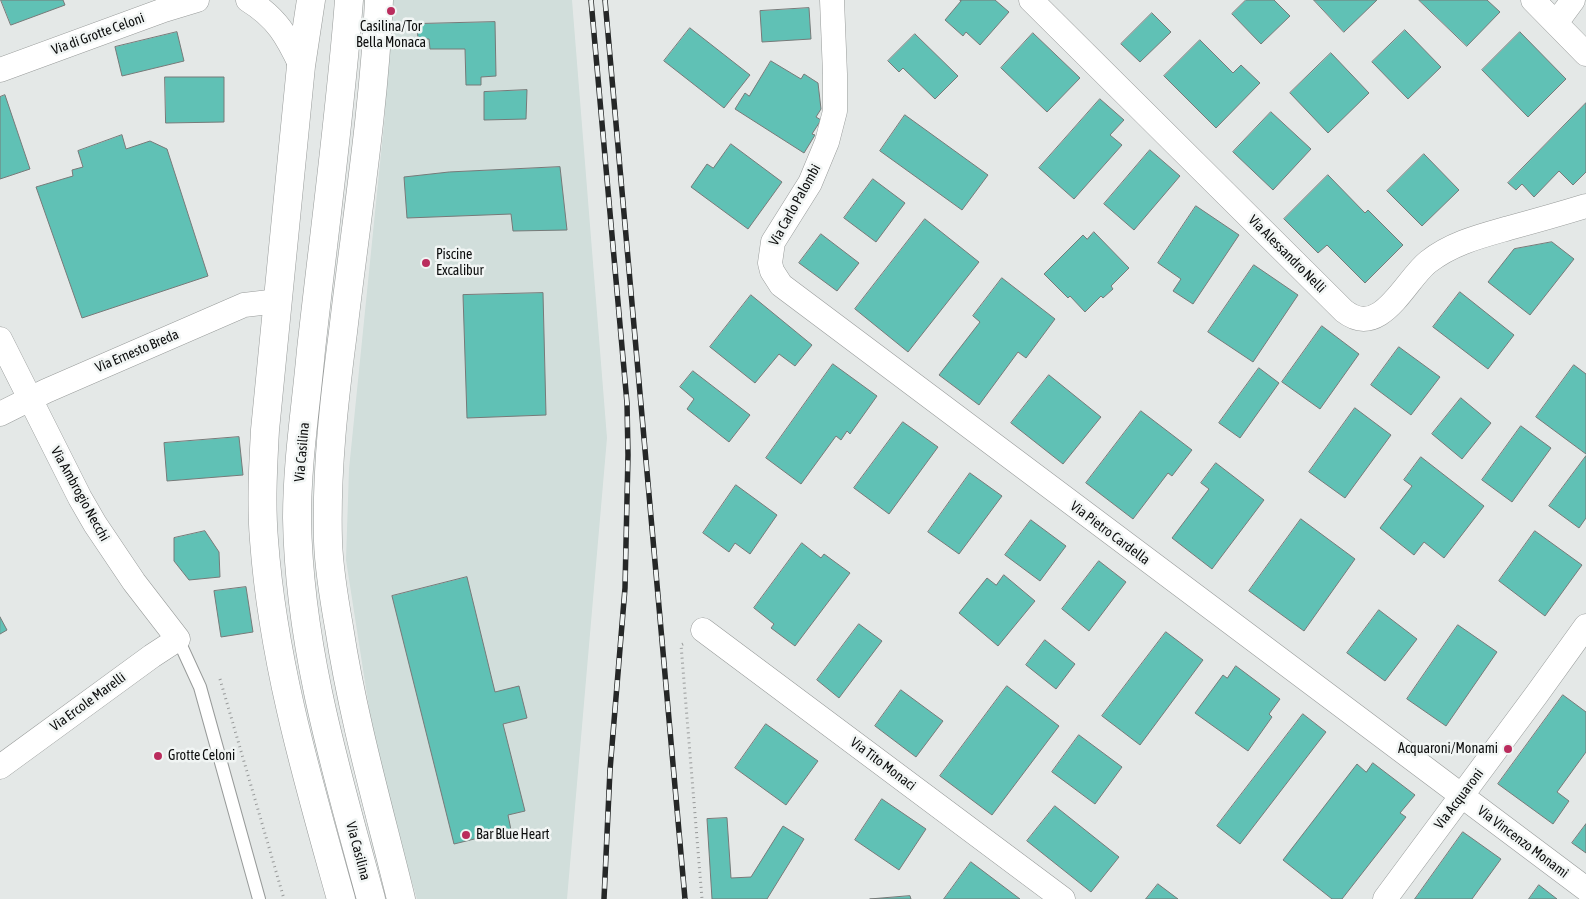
<!DOCTYPE html>
<html>
<head>
<meta charset="utf-8">
<style>
  body { margin:0 }
  canvas { display:block; background:#e4e8e7 }
</style>
</head>
<body>
<canvas width="1586" height="899"></canvas>
<script>
const c = document.querySelector('canvas').getContext('2d');
c.lineJoin = 'round';
function fillPath(path, color) { c.fillStyle = color; c.fill(path, 'evenodd'); }
function strokePath(path, color, width, dash) { c.strokeStyle = color; c.lineWidth = width; c.lineCap = dash ? 'butt' : 'round'; c.setLineDash(dash || []); c.stroke(path); }
function label(font, color, halo, rows, align = 'center') {
  c.font = font + ' "Asap Condensed",sans-serif'; c.lineWidth = 5; c.setLineDash([]); c.textBaseline = 'middle'; c.strokeStyle = halo; c.fillStyle = color; for (const [text, x, y, turn = 0] of rows) {
    c.save(); c.translate(x, y); c.rotate((+turn || 0) * Math.PI / 180); c.textAlign = isNaN(turn) ? turn : align; if (halo) c.strokeText(text, 0, 0); c.fillText(text, 0, 0); c.restore();
  }
}
fillPath(new Path2D(`
  M 385,0 L 572,0 L 607,438 L 567,899 L 417,899 L 379,772 L 346,560 L 349,469 L 385,114 Z`), '#d1dedb');
const building = new Path2D(`
  M 1,0 L 63,0 L 65,5 L 11,25 Z
  M 960,0 L 995,0 L 1009,12 L 980,45 L 966,32 L 963,36 L 945,20 L 961,1 Z
  M 1246,0 L 1274,0 L 1290,16 L 1261,44 L 1232,14 Z
  M 1314,0 L 1377,0 L 1344,32 Z
  M 1419,0 L 1487,0 L 1500,12 L 1467,46 Z
  M 809,8 L 811,39 L 762,42 L 760,11 Z
  M 1152,13 L 1171,32 L 1140,62 L 1121,44 Z
  M 495,22 L 496,76 L 481,77 L 481,85 L 466,85 L 465,49 L 430,49 L 429,39 L 418,39 L 417,24 Z
  M 690,28 L 750,75 L 724,108 L 664,61 Z
  M 1405,30 L 1441,67 L 1408,99 L 1372,62 Z
  M 177,32 L 184,61 L 122,76 L 115,47 Z
  M 1520,32 L 1566,79 L 1528,117 L 1482,70 Z
  M 1033,33 L 1080,78 L 1047,112 L 1001,68 Z
  M 915,34 L 958,76 L 935,99 L 903,68 L 899,72 L 888,61 Z
  M 1200,40 L 1233,73 L 1241,65 L 1260,83 L 1216,128 L 1164,76 Z
  M 1331,53 L 1369,93 L 1328,133 L 1290,93 Z
  M 771,61 L 801,79 L 804,74 L 818,83 L 821,109 L 816,117 L 821,120 L 812,134 L 815,135 L 804,153 L 735,109 L 745,93 L 749,96 Z
  M 165,77 L 224,77 L 224,122 L 166,123 Z
  M 527,90 L 526,119 L 484,120 L 484,92 Z
  M 5,95 L 30,169 L 0,179 L 0,97 Z
  M 1100,99 L 1124,120 L 1110,135 L 1122,145 L 1074,199 L 1039,168 Z
  M 1586,103 L 1586,172 L 1573,185 L 1559,171 L 1534,197 L 1522,184 L 1516,190 L 1508,183 Z
  M 1271,112 L 1311,149 L 1273,190 L 1233,152 Z
  M 905,115 L 988,175 L 962,210 L 880,151 Z
  M 122,135 L 126,149 L 150,141 L 167,149 L 208,276 L 82,318 L 36,187 L 73,176 L 72,170 L 83,167 L 78,151 Z
  M 731,144 L 782,182 L 748,229 L 691,187 L 707,164 L 713,168 Z
  M 1150,150 L 1180,176 L 1134,230 L 1104,204 Z
  M 1424,154 L 1459,190 L 1422,226 L 1387,191 Z
  M 560,167 L 567,230 L 513,231 L 511,214 L 407,218 L 404,177 L 449,172 Z
  M 1328,175 L 1365,213 L 1368,210 L 1403,245 L 1365,283 L 1327,245 L 1318,253 L 1284,219 Z
  M 873,179 L 905,203 L 876,242 L 844,218 Z
  M 1196,206 L 1239,235 L 1193,304 L 1173,291 L 1181,279 L 1158,263 Z
  M 925,219 L 979,262 L 908,352 L 855,309 Z
  M 1094,232 L 1129,268 L 1111,286 L 1113,289 L 1103,298 L 1101,296 L 1085,312 L 1070,296 L 1068,298 L 1044,274 L 1083,235 L 1087,239 Z
  M 821,234 L 859,263 L 837,291 L 799,263 Z
  M 1552,242 L 1574,259 L 1530,315 L 1488,282 L 1514,249 Z
  M 1254,265 L 1298,295 L 1253,362 L 1208,332 Z
  M 1002,278 L 1055,319 L 1026,358 L 1018,352 L 979,405 L 939,375 L 980,322 L 973,316 Z
  M 1460,292 L 1514,335 L 1488,369 L 1433,327 Z
  M 543,293 L 546,415 L 467,418 L 463,295 Z
  M 751,295 L 812,345 L 795,366 L 779,354 L 755,383 L 710,347 Z
  M 1322,326 L 1359,354 L 1320,409 L 1282,382 Z
  M 1399,347 L 1440,377 L 1411,415 L 1371,385 Z
  M 833,364 L 877,396 L 850,434 L 847,431 L 841,440 L 836,436 L 801,484 L 766,458 Z
  M 1574,365 L 1586,374 L 1586,454 L 1536,417 Z
  M 1259,368 L 1279,383 L 1240,438 L 1219,423 Z
  M 693,371 L 750,415 L 729,442 L 687,409 L 694,399 L 680,387 Z
  M 1049,375 L 1101,417 L 1063,464 L 1011,423 Z
  M 1461,398 L 1491,423 L 1462,459 L 1432,434 Z
  M 1355,408 L 1391,435 L 1345,498 L 1309,472 Z
  M 1141,411 L 1192,450 L 1172,476 L 1168,473 L 1133,519 L 1086,483 Z
  M 903,422 L 938,447 L 889,514 L 854,488 Z
  M 1521,426 L 1551,448 L 1512,502 L 1482,480 Z
  M 239,437 L 243,475 L 167,481 L 164,443 Z
  M 1586,456 L 1586,518 L 1579,528 L 1549,506 Z
  M 1421,457 L 1484,506 L 1444,558 L 1424,542 L 1414,555 L 1380,528 L 1412,486 L 1404,480 Z
  M 1216,463 L 1264,500 L 1212,569 L 1172,538 L 1209,489 L 1201,483 Z
  M 970,473 L 1002,496 L 959,554 L 928,532 Z
  M 736,485 L 777,515 L 750,554 L 735,543 L 729,552 L 703,533 Z
  M 1301,519 L 1355,559 L 1304,631 L 1249,591 Z
  M 1031,520 L 1066,546 L 1040,581 L 1005,555 Z
  M 205,531 L 219,552 L 220,577 L 189,580 L 174,561 L 174,538 Z
  M 1535,531 L 1582,565 L 1545,616 L 1499,581 Z
  M 802,543 L 821,558 L 824,554 L 850,573 L 795,646 L 771,628 L 774,624 L 754,608 Z
  M 1099,561 L 1126,582 L 1089,631 L 1062,609 Z
  M 1004,575 L 1035,601 L 998,646 L 959,613 L 987,578 L 996,585 Z
  M 467,577 L 495,692 L 519,686 L 527,718 L 503,724 L 525,811 L 508,815 L 511,830 L 454,844 L 392,596 Z
  M 246,587 L 253,632 L 221,637 L 214,591 Z
  M 1379,610 L 1417,639 L 1385,681 L 1347,653 Z
  M 0,617 L 7,630 L 0,634 Z
  M 859,624 L 882,641 L 839,698 L 817,680 Z
  M 1458,625 L 1497,652 L 1446,726 L 1407,699 Z
  M 1166,632 L 1203,660 L 1140,745 L 1102,716 Z
  M 1045,640 L 1075,664 L 1056,689 L 1026,665 Z
  M 1236,666 L 1280,699 L 1269,714 L 1272,717 L 1248,751 L 1195,713 L 1223,675 L 1227,678 Z
  M 1007,686 L 1059,726 L 992,815 L 940,776 Z
  M 901,690 L 943,721 L 916,757 L 875,726 Z
  M 1563,695 L 1586,712 L 1586,752 L 1557,792 L 1569,801 L 1553,824 L 1498,784 Z
  M 1303,714 L 1326,732 L 1240,844 L 1217,826 Z
  M 766,724 L 818,761 L 786,805 L 735,768 Z
  M 1079,735 L 1122,767 L 1095,804 L 1052,772 Z
  M 1373,763 L 1415,795 L 1400,813 L 1406,817 L 1342,899 L 1332,899 L 1283,860 L 1357,764 L 1366,772 Z
  M 882,799 L 926,829 L 899,870 L 855,840 Z
  M 1055,806 L 1119,857 L 1091,892 L 1027,841 Z
  M 727,818 L 731,878 L 751,877 L 783,826 L 804,839 L 767,899 L 712,899 L 707,819 Z
  M 1586,824 L 1586,853 L 1572,843 Z
  M 1463,832 L 1501,859 L 1472,899 L 1415,899 Z
  M 971,862 L 1020,899 L 944,899 Z
  M 1158,884 L 1178,899 L 1146,899 Z
  M 1539,885 L 1557,899 L 1529,899 Z
  M 910,896 L 911,899 L 870,899 Z`);
fillPath(building, '#60c1b5');
strokePath(building, '#777a79', 1);
const lane = new Path2D(`
  M 178,639 L 200,687 L 259,899`);
const street = new Path2D(`
  M 248,0 C 277,18 287,36 301,66
  M 832,0 L 835,74 L 835,111 L 827,142 L 810,183 L 773,242 L 770,263 L 772,271 L 781,285 L 1586,889
  M 1031,0 L 1344,311 C 1381,340 1405,280 1428,262 C 1452,243 1481,236 1509,228 C 1535,221 1560,214 1586,206
  M 1533,0 L 1586,54
  M 1556,23 L 1573,0
  M 0,70 L 164,10 L 197,0
  M 0,339 L 80,498 L 95,524 L 134,582 L 178,639 L 152,656 L 0,767
  M 0,414 L 46,391 L 244,305 L 278,301
  M 703,630 L 1063,899
  M 1385,899 L 1537,694 L 1586,626`);
const primary = new Path2D(`
  M 311,0 L 301,66 L 265,430 C 263,467 261,504 264,540 C 273,663 308,781 341,899
  M 349,0 C 340,117 324,233 311,350 C 306,406 297,462 297,518 C 299,649 337,774 371,899
  M 379,0 C 374,111 356,221 343,332 C 334,401 326,471 328,541 C 329,570 334,599 339,627 C 353,719 379,809 401,899`);
strokePath(lane, '#989b9a', 14);
strokePath(street, '#989b9a', 25);
strokePath(primary, '#989b9a', 29);
strokePath(new Path2D(`
  M 683,644 L 681,645 L 702,899
  M 220,679 L 284,899`), '#979999', 3, [1, 4]);
strokePath(lane, '#fff', 12);
strokePath(street, '#fff', 24);
strokePath(primary, '#fff', 28);
const rail = new Path2D(`
  M 591,0 L 627,403 L 628,455 L 625,588 L 610,770 L 604,899
  M 605,0 L 685,899`);
strokePath(rail, '#252727', 5.5);
strokePath(rail, '#f1f5f4', 4, [11]);
for (const [x, y, r, color] of [
  [391,11,5,"#ba2c5d"],
  [426,263,5,"#ba2c5d"],
  [1508,749,5,"#ba2c5d"],
  [158,756,5,"#ba2c5d"],
  [466,835,5,"#ba2c5d"]
]) { const dot = new Path2D(); dot.arc(x, y, r, 0, 2 * Math.PI); c.fillStyle = color; c.fill(dot); strokePath(dot, '#f1f5f4', 2); }
label('14px', '#0c0d0d', '#f1f5f4', [
  ["Casilina/Tor",391,27,"center"],
  ["Bella Monaca",391,43,"center"],
  ["Piscine",436,255],
  ["Excalibur",436,271],
  ["Acquaroni/Monami",1498,749,"right"],
  ["Grotte Celoni",168,756],
  ["Bar Blue Heart",476,835]
], 'left');
label('14px', '#0c0d0d', '#f1f5f4', [
  ["Via di Grotte Celoni",98,34,-20],
  ["Via Carlo Palombi",795,205,-61],
  ["Via Alessandro Nelli",1287,254,45],
  ["Via Ernesto Breda",137,351,-23],
  ["Via Casilina",302,452,-85],
  ["Via Ambrogio Necchi",80,494,61],
  ["Via Pietro Cardella",1110,533,37],
  ["Via Ercole Marelli",88,702,-36],
  ["Via Tito Monaci",883,764,37],
  ["Via Acquaroni",1459,799,-53],
  ["Via Vincenzo Monamì",1523,842,37],
  ["Via Casilina",358,851,75]
]);
</script>
</body>
</html>
